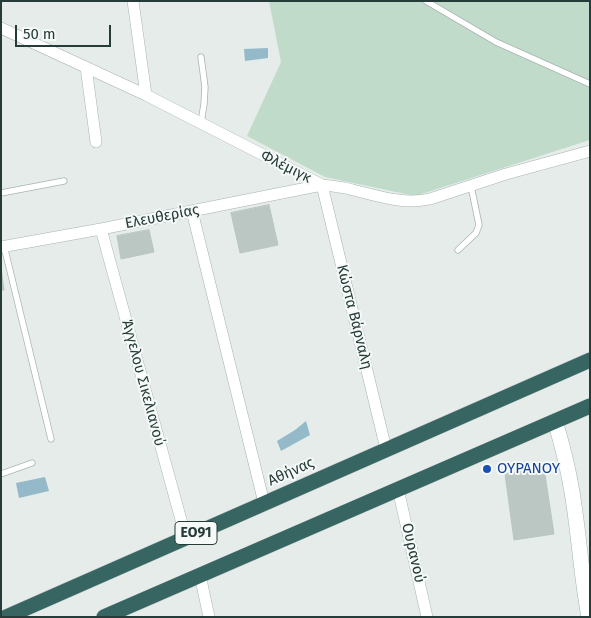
<!DOCTYPE html>
<html>
<head>
<meta charset="utf-8">
<style>
  body { margin:0 }
  #map { position:relative; width:591px; height:618px; overflow:hidden; background:#e5ecea; font-family:"Fira Sans",sans-serif }
  canvas { display:block }
  .frame { position:absolute; inset:0; border:2px solid #263c39; pointer-events:none }
  .scale { position:absolute; left:15px; top:25px; width:96px; height:22px; box-sizing:border-box; border:2px solid #263c39; border-top:0; padding-left:6px; font-size:15px; line-height:18px; white-space:nowrap; color:#263c39; -webkit-text-stroke:4px #f5f9f8; paint-order:stroke }
</style>
</head>
<body>
<div id="map">
<canvas width="591" height="618"></canvas>
<div class="frame"></div>
<div class="scale">50 m</div>
</div>
<script>
const c = document.querySelector('canvas').getContext('2d');
c.lineJoin = 'round';
function fillPath(path, color) { c.fillStyle = color; c.fill(path, 'evenodd'); }
function strokePath(path, color, width, dash) { c.strokeStyle = color; c.lineWidth = width; c.lineCap = dash ? 'butt' : 'round'; c.setLineDash(dash || []); c.stroke(path); }
function label(font, color, halo, rows, align = 'center') {
  c.font = font + ' "Fira Sans",sans-serif'; c.lineWidth = 4; c.setLineDash([]); c.textBaseline = 'middle'; c.strokeStyle = halo; c.fillStyle = color; for (const [text, x, y, turn = 0] of rows) {
    c.save(); c.translate(x, y); c.rotate((+turn || 0) * Math.PI / 180); c.textAlign = isNaN(turn) ? turn : align; if (halo) c.strokeText(text, 0, 0); c.fillText(text, 0, 0); c.restore();
  }
}
fillPath(new Path2D(`
  M 269,1 L 590,1 L 590,140 L 415,196 L 325,177 L 247,136 L 281,62 Z`), '#c1dbcb');
fillPath(new Path2D(`
  M 268,48 L 268,58 L 245,61 L 244,49 Z
  M 306,421 L 310,435 L 281,451 L 277,441 L 295,430 Z
  M 45,477 L 49,491 L 19,498 L 16,483 Z`), '#94baca');
const building = new Path2D(`
  M 269,205 L 278,245 L 240,253 L 231,213 Z
  M 149,230 L 154,252 L 121,259 L 117,236 Z
  M 1,268 L 4,290 L 1,290 Z
  M 544,468 L 554,534 L 514,540 L 505,474 Z`);
fillPath(building, '#bbc7c3');
strokePath(building, '#b8c5c2', 1);
const lane = new Path2D(`
  M 426,1 L 496,42 L 590,84
  M 201,123 L 204,104 L 205,87 L 201,57
  M 1,193 L 64,181
  M 4,246 L 51,439
  M 458,250 L 476,233 L 479,225 L 471,186
  M 1,474 L 32,463`);
const street = new Path2D(`
  M 133,1 L 146,95
  M 1,28 L 146,95 L 322,185 C 332,186 343,187 353,190 C 379,196 403,205 430,199 L 506,174 L 590,151
  M 86,67 L 96,142
  M 322,185 L 386,449
  M 192,211 L 264,503
  M 101,229 L 186,538
  M 1,247 L 101,229 L 322,185
  M 398,489 L 427,617
  M 200,575 L 209,617`);
const secondary = new Path2D(`
  M 555,421 C 562,444 568,468 572,492 C 579,533 581,575 589,617`);
const highway = new Path2D(`
  M 6,617 L 590,360
  M 104,617 L 590,406`);
strokePath(lane, '#a8b4b1', 7);
strokePath(street, '#a8b4b1', 12);
strokePath(secondary, '#a2b4b0', 16);
strokePath(highway, '#c2c8c8', 16);
strokePath(lane, '#fff', 5.5);
strokePath(street, '#fff', 11);
strokePath(secondary, '#fff', 15);
strokePath(highway, '#366562', 15);
for (const [x, y, r, color] of [
  [487,469,5,"#1a4fb4"]
]) { const dot = new Path2D(); dot.arc(x, y, r, 0, 2 * Math.PI); c.fillStyle = color; c.fill(dot); strokePath(dot, '#f5f9f8', 2); }
for (const [x, y, w] of [
  [196,533,42]
]) { const box = new Path2D(); box.roundRect(x - w / 2, y - 11.5, w, 23, 4); c.fillStyle = '#f5f9f8'; c.fill(box); strokePath(box, '#263c39', 1); }
label('bold 14px', '#263c39', null, [
  ["ΕΟ91",196,533]
]);
label('15px', '#263c39', '#f5f9f8', [
  ["Φλέμιγκ",286,167,27],
  ["Ελευθερίας",162,217,-11],
  ["Κώστα Βάρναλη",354,317,76],
  ["Άγγελου Σικελιανού",143,383,75],
  ["Αθήνας",291,472,-24],
  ["Ουρανού",413,553,77]
]);
label('15px', '#164399', '#f5f9f8', [
  ["ΟΥΡΑΝΟΥ",497,469]
], 'left');
</script>
</body>
</html>
